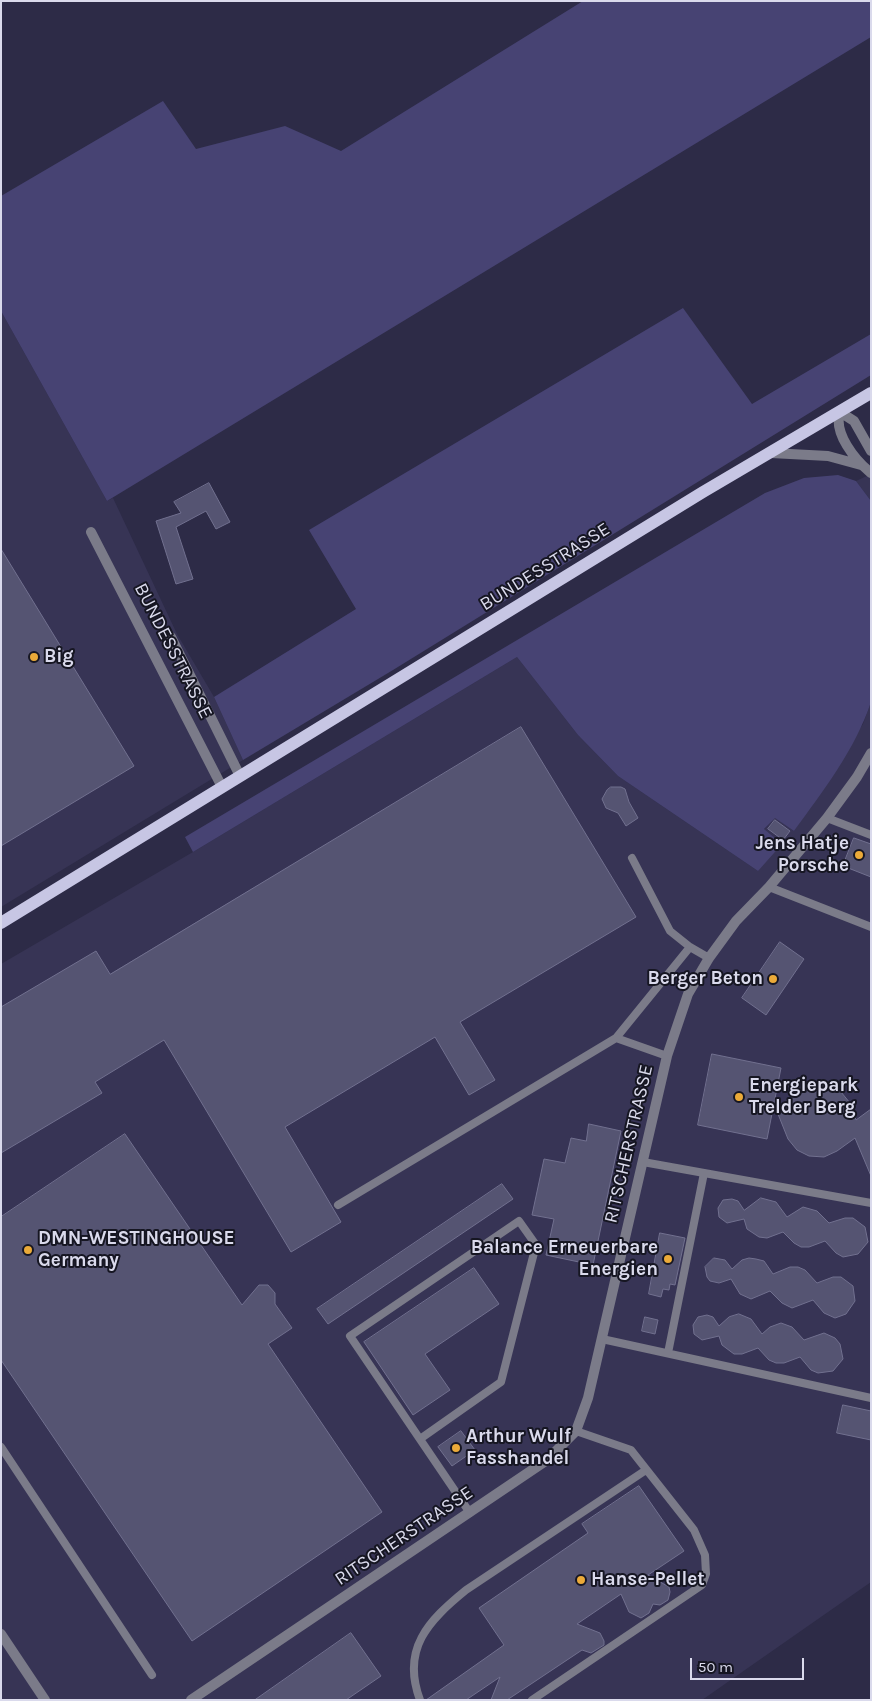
<!DOCTYPE html>
<html>
<head>
<meta charset="utf-8">
<style>
  body { margin:0 }
  #map { position:relative; width:872px; height:1701px; overflow:hidden; background:#2d2b47; font-family:Karla,sans-serif }
  canvas { display:block }
  .frame { position:absolute; inset:0; border:2px solid #dadaec; pointer-events:none }
  .scale { position:absolute; left:690px; top:1658px; width:114px; height:22px; box-sizing:border-box; border:2px solid #dadaec; border-top:0; padding-left:6px; font-size:15px; line-height:18px; white-space:nowrap; color:#dadaec; -webkit-text-stroke:4px #161622; paint-order:stroke }
</style>
</head>
<body>
<div id="map">
<canvas width="872" height="1701"></canvas>
<div class="frame"></div>
<div class="scale">50 m</div>
</div>
<script>
const c = document.querySelector('canvas').getContext('2d');
c.lineJoin = 'round';
function fillPath(path, color) { c.fillStyle = color; c.fill(path, 'evenodd'); }
function strokePath(path, color, width, dash) { c.strokeStyle = color; c.lineWidth = width; c.lineCap = dash ? 'butt' : 'round'; c.setLineDash(dash || []); c.stroke(path); }
function label(font, color, halo, rows, align = 'center') {
  c.font = font + ' Karla,sans-serif'; c.lineWidth = 4; c.setLineDash([]); c.textBaseline = 'middle'; c.strokeStyle = halo; c.fillStyle = color; for (const [text, x, y, turn = 0] of rows) {
    c.save(); c.translate(x, y); c.rotate((+turn || 0) * Math.PI / 180); c.textAlign = isNaN(turn) ? turn : align; if (halo) c.strokeText(text, 0, 0); c.fillText(text, 0, 0); c.restore();
  }
}
fillPath(new Path2D(`
  M 1,311 L 107,501 L 113,498 L 177,634 L 214,697 L 243,760 L 1,907 Z
  M 871,474 L 871,501 L 856,481 Z
  M 517,657 L 578,735 L 618,776 L 758,871 L 764,830 L 775,817 L 794,831 L 863,724 L 871,702 L 871,1582 L 702,1700 L 1,1700 L 1,964 L 193,852 Z`), '#373455');
fillPath(new Path2D(`
  M 583,1 L 871,1 L 871,37 L 107,501 L 1,311 L 1,196 L 163,101 L 196,149 L 285,126 L 341,151 Z
  M 683,308 L 752,404 L 871,334 L 871,375 L 393,670 L 243,760 L 214,697 L 356,609 L 309,530 Z
  M 838,475 L 856,481 L 871,501 L 871,702 C 855,750 823,791 794,831 L 775,818 L 764,829 L 782,844 L 758,871 L 618,776 L 578,735 L 517,657 L 193,852 L 185,837 L 765,493 L 804,478 Z`), '#474373');
const building = new Path2D(`
  M 209,483 L 230,522 L 216,529 L 206,511 L 176,527 L 193,579 L 176,584 L 156,521 L 181,513 L 174,502 Z
  M 1,549 L 134,766 L 1,846 Z
  M 521,727 L 636,917 L 460,1022 L 495,1080 L 469,1095 L 435,1037 L 285,1127 L 341,1222 L 291,1252 L 164,1040 L 95,1082 L 102,1093 L 1,1153 L 1,1007 L 96,951 L 110,974 Z
  M 611,787 L 621,787 L 625,789 L 629,802 L 638,818 L 626,826 L 618,813 L 606,808 L 602,799 L 607,790 Z
  M 775,820 L 790,831 L 783,840 L 768,829 Z
  M 854,838 L 871,844 L 871,877 L 843,866 Z
  M 780,942 L 804,959 L 766,1015 L 742,998 Z
  M 712,1054 L 781,1068 L 767,1139 L 698,1125 Z
  M 814,1085 L 828,1086 L 841,1092 L 850,1103 L 856,1120 L 871,1109 L 871,1176 L 855,1138 L 837,1151 L 824,1157 L 809,1156 L 797,1150 L 788,1139 L 776,1109 L 801,1090 Z
  M 589,1124 L 621,1131 L 593,1265 L 546,1255 L 554,1219 L 532,1215 L 544,1159 L 565,1163 L 571,1138 L 586,1141 Z
  M 125,1134 L 242,1305 L 259,1285 L 268,1285 L 275,1293 L 275,1304 L 292,1328 L 268,1344 L 382,1512 L 192,1641 L 1,1360 L 1,1217 Z
  M 502,1184 L 513,1199 L 328,1324 L 317,1309 Z
  M 761,1198 L 776,1202 L 787,1217 L 803,1207 L 817,1211 L 829,1223 L 845,1218 L 853,1218 L 865,1227 L 868,1242 L 858,1254 L 843,1257 L 836,1253 L 825,1241 L 809,1247 L 801,1247 L 794,1243 L 783,1232 L 767,1238 L 759,1237 L 747,1229 L 744,1219 L 727,1223 L 719,1217 L 718,1208 L 723,1200 L 732,1199 L 738,1201 L 744,1210 Z
  M 660,1233 L 685,1238 L 675,1285 L 670,1284 L 669,1290 L 663,1289 L 661,1297 L 649,1294 Z
  M 714,1258 L 725,1260 L 732,1269 L 742,1260 L 749,1258 L 756,1259 L 764,1261 L 773,1274 L 790,1267 L 798,1267 L 805,1270 L 817,1283 L 833,1277 L 841,1277 L 853,1286 L 855,1301 L 846,1314 L 835,1318 L 824,1313 L 813,1300 L 792,1308 L 782,1303 L 770,1291 L 751,1299 L 740,1294 L 731,1279 L 719,1283 L 710,1281 L 707,1277 L 705,1267 Z
  M 474,1268 L 499,1304 L 425,1354 L 450,1390 L 413,1415 L 364,1342 Z
  M 739,1314 L 751,1319 L 762,1334 L 770,1327 L 781,1323 L 792,1327 L 804,1340 L 824,1333 L 835,1338 L 840,1344 L 843,1359 L 833,1371 L 818,1373 L 811,1370 L 800,1357 L 784,1363 L 776,1363 L 769,1360 L 758,1348 L 742,1354 L 734,1354 L 722,1345 L 719,1336 L 702,1340 L 694,1334 L 693,1325 L 698,1317 L 707,1315 L 713,1317 L 719,1326 L 729,1317 Z
  M 645,1317 L 658,1320 L 655,1334 L 642,1331 Z
  M 843,1405 L 871,1411 L 871,1440 L 837,1433 Z
  M 461,1431 L 475,1450 L 452,1466 L 438,1447 Z
  M 639,1486 L 684,1551 L 648,1575 L 669,1587 L 670,1592 L 668,1600 L 660,1605 L 653,1604 L 649,1613 L 641,1618 L 629,1612 L 621,1594 L 577,1624 L 600,1633 L 604,1641 L 604,1645 L 591,1653 L 582,1650 L 507,1700 L 491,1700 L 500,1677 L 466,1700 L 426,1700 L 504,1645 L 479,1608 L 588,1533 L 582,1524 Z
  M 351,1633 L 381,1676 L 346,1700 L 255,1700 Z`);
fillPath(building, '#555472');
strokePath(building, '#71708f', 1);
strokePath(new Path2D(`
  M 827,818 L 871,835
  M 632,858 L 670,931 L 690,947 L 709,958
  M 769,887 L 871,927
  M 616,1038 L 667,1056
  M 643,1162 L 871,1203
  M 338,1205 L 616,1038 L 690,947
  M 602,1339 L 871,1398
  M 668,1353 L 704,1173
  M 420,1439 L 501,1382 L 536,1245 L 519,1221 L 350,1336 L 470,1513
  M 1,1447 L 152,1675
  M 420,1700 C 401,1649 428,1621 466,1590 L 646,1470
  M 532,1700 L 702,1585 L 706,1574 L 705,1555 L 694,1530 L 631,1450 L 576,1431`), '#7b7b89', 8);
strokePath(new Path2D(`
  M 871,451 L 854,421 L 840,412 C 833,433 855,460 871,473
  M 771,453 L 828,456 L 861,465
  M 91,532 L 222,787
  M 171,637 L 240,776
  M 1,1634 L 45,1700
  M 191,1700 L 547,1460 L 576,1431 L 588,1398 L 667,1056 L 688,994 L 709,958 L 736,921 L 769,887 L 827,818 L 857,777 L 871,753`), '#7b7b89', 10);
strokePath(new Path2D(`
  M 1,923 L 703,492 L 871,393`), '#c7c6e4', 12);
for (const [x, y, r, color] of [
  [34,657,5,"#ebaa39"],
  [859,855,5,"#ebaa39"],
  [773,979,5,"#ebaa39"],
  [739,1097,5,"#ebaa39"],
  [28,1250,5,"#ebaa39"],
  [668,1259,5,"#ebaa39"],
  [456,1448,5,"#ebaa39"],
  [581,1580,5,"#ebaa39"]
]) { const dot = new Path2D(); dot.arc(x, y, r, 0, 2 * Math.PI); c.fillStyle = color; c.fill(dot); strokePath(dot, '#161622', 2); }
label('19px', '#dadaec', '#161622', [
  ["BUNDESSTRASSE",545,567,-32],
  ["BUNDESSTRASSE",173,651,63],
  ["RITSCHERSTRASSE",629,1144,-77],
  ["RITSCHERSTRASSE",404,1536,-34]
]);
label('bold 19px', '#dadaec', '#161622', [
  ["Big",44,657],
  ["Jens Hatje",849,844,"right"],
  ["Porsche",849,866,"right"],
  ["Berger Beton",763,979,"right"],
  ["Energiepark",749,1086],
  ["Trelder Berg",749,1108],
  ["DMN-WESTINGHOUSE",38,1239],
  ["Germany",38,1261],
  ["Balance Erneuerbare",658,1248,"right"],
  ["Energien",658,1270,"right"],
  ["Arthur Wulf",466,1437],
  ["Fasshandel",466,1459],
  ["Hanse-Pellet",591,1580]
], 'left');
</script>
</body>
</html>
